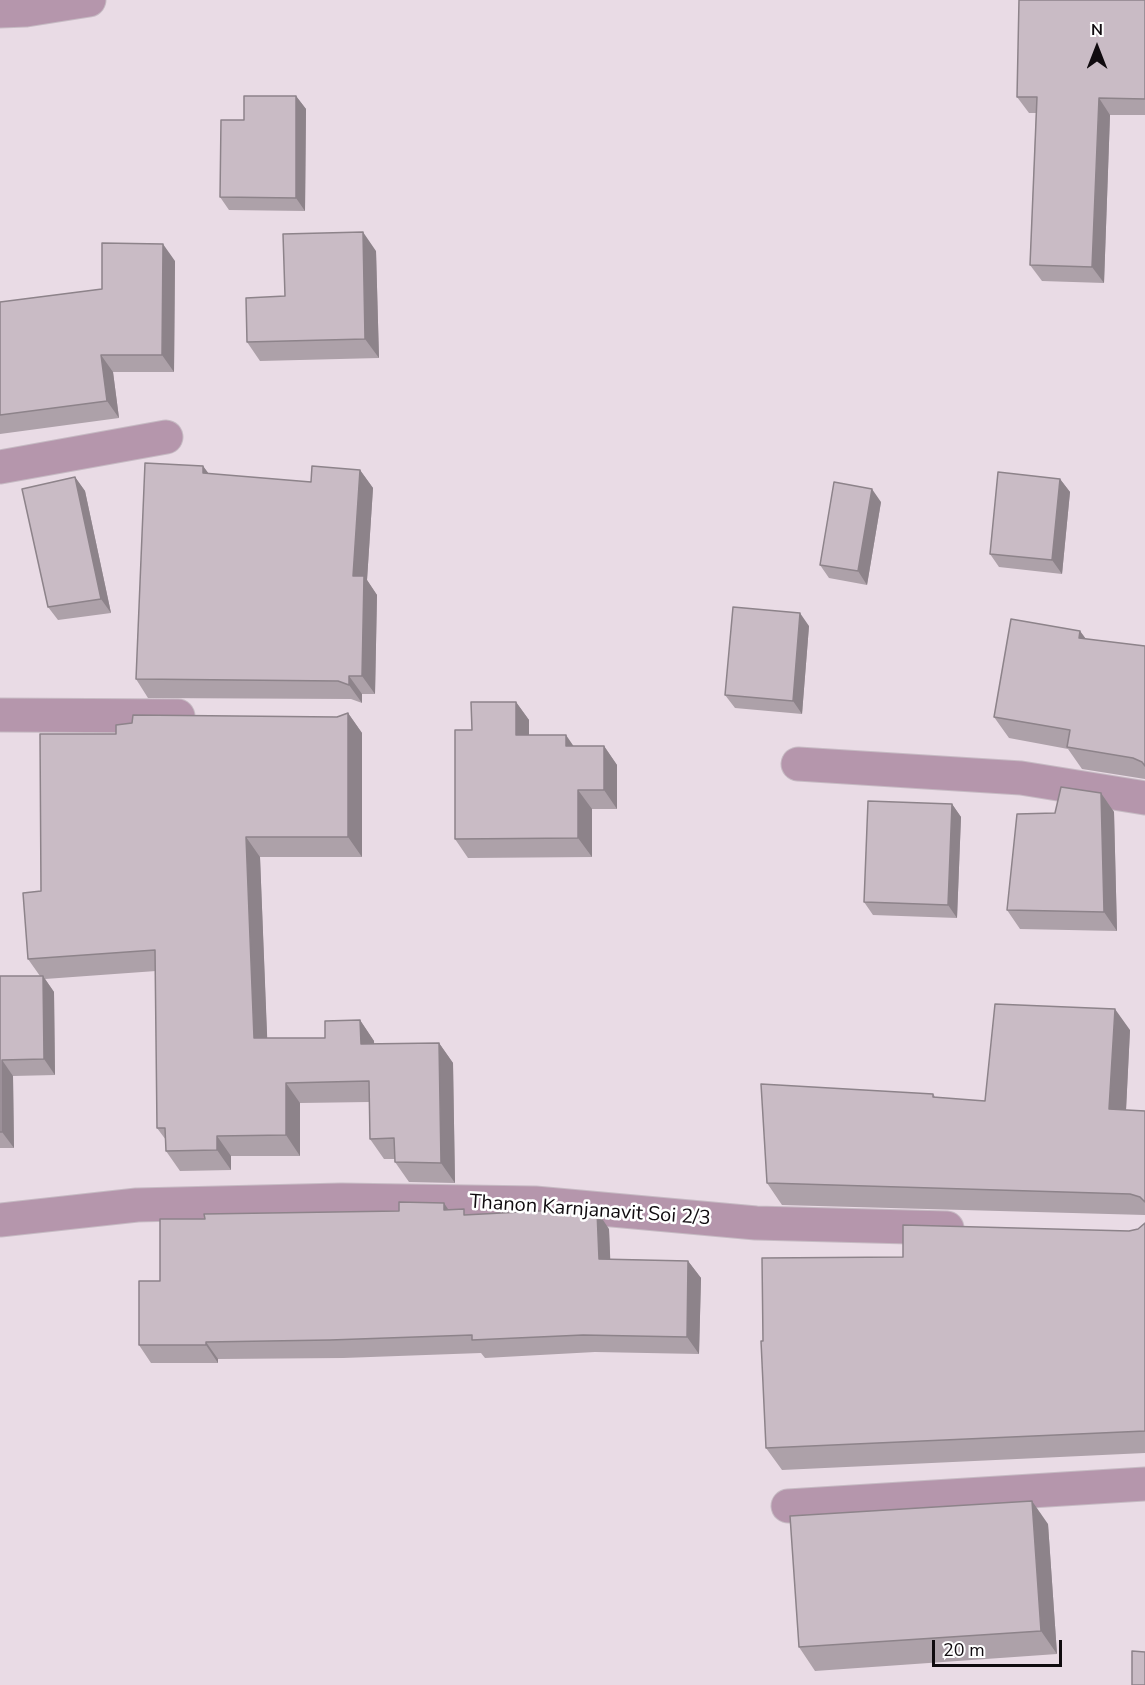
<!DOCTYPE html>
<html>
<head>
<meta charset="utf-8">
<style>
  body { margin:0 }
  #map { position:relative; width:1145px; height:1685px; overflow:hidden; background:#e9dbe5; font-family:"Nunito Sans",sans-serif }
  canvas { display:block }
  .north { position:absolute; left:1067px; top:18px; width:60px; height:60px; -webkit-text-stroke:4px #fff; paint-order:stroke; rotate:0deg; font-size:16px; font-weight:700; line-height:24px; text-align:center; color:#100b0f }
  .north::after { content:''; display:block; margin:auto; width:21px; height:27px; background:#100b0f; clip-path:polygon(50% 0,100% 100%,50% 72%,0 100%) }
  .scale { position:absolute; left:932px; top:1640px; width:130px; height:27px; box-sizing:border-box; border:3px solid #100b0f; border-top:0; padding-left:8px; font-size:18px; line-height:21px; white-space:nowrap; color:#100b0f; -webkit-text-stroke:4px #fff; paint-order:stroke }
</style>
</head>
<body>
<div id="map">
<canvas width="1145" height="1685"></canvas>
<div class="north">N</div>
<div class="scale">20 m</div>
</div>
<script>
const c = document.querySelector('canvas').getContext('2d');
c.lineJoin = 'round';
function strokePath(path, color, width, dash) { c.strokeStyle = color; c.lineWidth = width; c.lineCap = dash ? 'butt' : 'round'; c.setLineDash(dash || []); c.stroke(path); }
function fillPath(path, color) { c.fillStyle = color; c.fill(path, 'evenodd'); }
function label(font, color, halo, rows, align = 'center') {
  c.font = font + ' "Nunito Sans",sans-serif'; c.lineWidth = 5; c.setLineDash([]); c.textBaseline = 'middle'; c.strokeStyle = halo; c.fillStyle = color; for (const [text, x, y, turn = 0] of rows) {
    c.save(); c.translate(x, y); c.rotate((+turn || 0) * Math.PI / 180); c.textAlign = isNaN(turn) ? turn : align; if (halo) c.strokeText(text, 0, 0); c.fillText(text, 0, 0); c.restore();
  }
}
const minor = new Path2D(`
  M 0,11 L 26,10 L 89,0
  M 0,467 L 166,437
  M 0,715 L 178,716
  M 798,764 L 1021,778 L 1145,798
  M 0,1220 L 137,1205 L 341,1200 L 535,1203 L 756,1223 L 947,1228
  M 788,1506 L 1145,1484`);
strokePath(minor, '#c6bac3', 35);
strokePath(minor, '#b596ac', 33);
fillPath(new Path2D(`
  M 1145,0 L 1145,115 L 1110,115 L 1104,283 L 1042,281 L 1030,265 L 1036,113 L 1029,113 L 1017,97 Z
  M 296,96 L 306,109 L 305,211 L 229,210 L 220,197 L 244,120 Z
  M 376,251 L 379,358 L 260,361 L 247,342 L 285,296 Z
  M 175,261 L 174,372 L 113,372 L 119,418 L 0,434 L 0,302 L 102,289 Z
  M 203,466 L 209,474 L 311,482 L 360,470 L 373,488 L 367,580 L 377,595 L 375,694 L 362,694 L 362,703 L 351,699 L 148,698 L 136,679 Z
  M 75,477 L 85,491 L 111,613 L 58,620 L 48,607 Z
  M 1060,479 L 1070,492 L 1062,574 L 999,567 L 990,554 Z
  M 881,502 L 867,585 L 829,578 L 820,565 Z
  M 809,626 L 802,714 L 735,708 L 725,695 Z
  M 1080,631 L 1086,639 L 1145,646 L 1145,779 L 1082,769 L 1068,749 L 1009,738 L 994,717 Z
  M 516,702 L 529,720 L 529,735 L 574,746 L 604,746 L 617,765 L 617,809 L 592,809 L 592,857 L 468,858 L 455,839 L 472,730 Z
  M 348,713 L 362,733 L 362,857 L 260,857 L 267,1038 L 325,1038 L 360,1020 L 374,1041 L 374,1044 L 439,1043 L 453,1063 L 455,1183 L 409,1182 L 395,1162 L 395,1159 L 384,1159 L 370,1139 L 369,1102 L 300,1103 L 300,1156 L 231,1156 L 231,1170 L 180,1171 L 166,1151 L 166,1140 L 157,1128 L 156,971 L 45,979 L 54,992 L 55,1075 L 13,1076 L 14,1148 L 0,1148 L 0,976 L 40,976 L 28,959 L 41,891 L 116,734 L 337,717 Z
  M 1101,793 L 1114,812 L 1117,931 L 1020,929 L 1007,910 L 1055,813 Z
  M 952,804 L 961,817 L 957,918 L 873,915 L 864,902 Z
  M 1130,1030 L 1126,1110 L 1145,1111 L 1145,1215 L 782,1205 L 767,1183 L 933,1094 L 936,1098 L 985,1101 Z
  M 449,1210 L 467,1214 L 609,1229 L 610,1259 L 688,1261 L 701,1278 L 699,1354 L 595,1352 L 485,1358 L 481,1353 L 343,1358 L 218,1359 L 218,1363 L 151,1363 L 139,1345 L 160,1281 L 205,1219 Z
  M 1145,1223 L 1145,1453 L 782,1470 L 766,1448 L 763,1341 L 903,1257 L 1129,1231 L 1138,1229 Z
  M 1048,1524 L 1057,1654 L 815,1671 L 799,1647 Z`), '#ada1a9');
fillPath(new Path2D(`
  M 296,96 L 306,109 L 305,211 L 296,198 Z
  M 1099,98 L 1110,115 L 1104,283 L 1092,267 Z
  M 363,232 L 376,251 L 379,358 L 365,339 Z
  M 163,244 L 175,261 L 174,372 L 162,355 Z
  M 101,355 L 113,372 L 119,418 L 107,401 Z
  M 203,466 L 216,484 L 203,473 Z
  M 360,470 L 373,488 L 367,580 L 377,595 L 375,694 L 362,676 L 353,576 Z
  M 75,477 L 85,491 L 111,613 L 101,599 Z
  M 1060,479 L 1070,492 L 1062,574 L 1052,560 Z
  M 872,489 L 881,502 L 867,585 L 858,571 Z
  M 800,613 L 809,626 L 802,714 L 793,701 Z
  M 1080,631 L 1096,653 L 1079,638 Z
  M 349,676 L 362,694 L 362,703 L 349,685 Z
  M 516,702 L 529,720 L 529,754 L 516,735 Z
  M 348,713 L 362,733 L 362,857 L 348,837 Z
  M 566,735 L 579,754 L 566,746 Z
  M 604,746 L 617,765 L 617,809 L 604,790 Z
  M 578,790 L 592,809 L 592,857 L 578,838 Z
  M 1101,793 L 1114,812 L 1117,931 L 1104,912 Z
  M 952,804 L 961,817 L 957,918 L 948,905 Z
  M 246,837 L 260,857 L 268,1058 L 254,1038 Z
  M 43,976 L 54,992 L 55,1075 L 44,1059 Z
  M 1115,1009 L 1130,1030 L 1125,1130 L 1109,1109 Z
  M 360,1020 L 374,1041 L 375,1064 L 361,1044 Z
  M 439,1043 L 453,1063 L 455,1183 L 441,1163 Z
  M 2,1060 L 13,1076 L 14,1148 L 2,1132 Z
  M 286,1083 L 300,1103 L 300,1156 L 286,1135 Z
  M 217,1136 L 231,1156 L 231,1170 L 217,1150 Z
  M 444,1203 L 456,1221 L 444,1210 Z
  M 597,1211 L 609,1229 L 611,1277 L 599,1259 Z
  M 688,1261 L 701,1278 L 699,1354 L 687,1337 Z
  M 206,1342 L 218,1359 L 218,1363 L 206,1345 Z
  M 1032,1501 L 1048,1524 L 1057,1654 L 1041,1631 Z`), '#8d838a');
const building = new Path2D(`
  M 1019,0 L 1145,0 L 1145,99 L 1099,98 L 1092,267 L 1030,265 L 1037,97 L 1017,97 Z
  M 244,96 L 296,96 L 296,198 L 220,197 L 221,120 L 244,120 Z
  M 363,232 L 365,339 L 247,342 L 246,298 L 285,296 L 283,234 Z
  M 102,243 L 163,244 L 162,355 L 101,355 L 107,401 L 0,415 L 0,302 L 102,289 Z
  M 145,463 L 203,466 L 203,473 L 311,482 L 312,466 L 360,470 L 353,576 L 364,576 L 362,676 L 349,676 L 349,685 L 338,681 L 136,679 Z
  M 998,472 L 1060,479 L 1052,560 L 990,554 Z
  M 75,477 L 101,599 L 48,607 L 22,489 Z
  M 834,482 L 872,489 L 858,571 L 820,565 Z
  M 733,607 L 800,613 L 793,701 L 725,695 Z
  M 1011,619 L 1080,631 L 1079,638 L 1145,646 L 1145,766 L 1142,762 L 1133,758 L 1067,747 L 1070,730 L 994,717 Z
  M 471,702 L 516,702 L 516,735 L 566,735 L 566,746 L 604,746 L 604,790 L 578,790 L 578,838 L 455,839 L 455,730 L 472,730 Z
  M 348,713 L 348,837 L 246,837 L 254,1038 L 325,1038 L 325,1021 L 360,1020 L 361,1044 L 439,1043 L 441,1163 L 395,1162 L 394,1138 L 370,1139 L 369,1081 L 286,1083 L 286,1135 L 217,1136 L 217,1150 L 166,1151 L 165,1128 L 157,1128 L 155,950 L 28,959 L 23,893 L 41,891 L 40,734 L 116,734 L 116,725 L 132,723 L 133,715 L 337,717 Z
  M 1061,787 L 1101,793 L 1104,912 L 1007,910 L 1017,814 L 1055,813 Z
  M 868,801 L 952,804 L 948,905 L 864,902 Z
  M 0,976 L 43,976 L 44,1059 L 2,1060 L 2,1132 L 0,1132 Z
  M 995,1004 L 1115,1009 L 1109,1109 L 1145,1111 L 1145,1202 L 1140,1197 L 1130,1194 L 767,1183 L 761,1084 L 933,1094 L 933,1097 L 985,1101 Z
  M 399,1202 L 444,1203 L 444,1210 L 464,1209 L 464,1215 L 576,1209 L 597,1211 L 599,1259 L 688,1261 L 687,1337 L 583,1335 L 472,1340 L 472,1335 L 330,1340 L 206,1342 L 206,1345 L 139,1345 L 139,1281 L 160,1281 L 160,1219 L 205,1219 L 204,1214 L 399,1211 Z
  M 1145,1223 L 1145,1431 L 766,1448 L 761,1341 L 763,1341 L 762,1258 L 903,1257 L 903,1225 L 1129,1231 L 1138,1229 Z
  M 1032,1501 L 1041,1631 L 799,1647 L 790,1516 Z
  M 1132,1651 L 1145,1652 L 1145,1685 L 1132,1685 Z`);
fillPath(building, '#c9bbc5');
strokePath(building, '#8d838a', 1.5);
label('20px', '#100b0f', '#fff', [
  ["Thanon Karnjanavit Soi 2/3",590,1211,4]
]);
</script>
</body>
</html>
